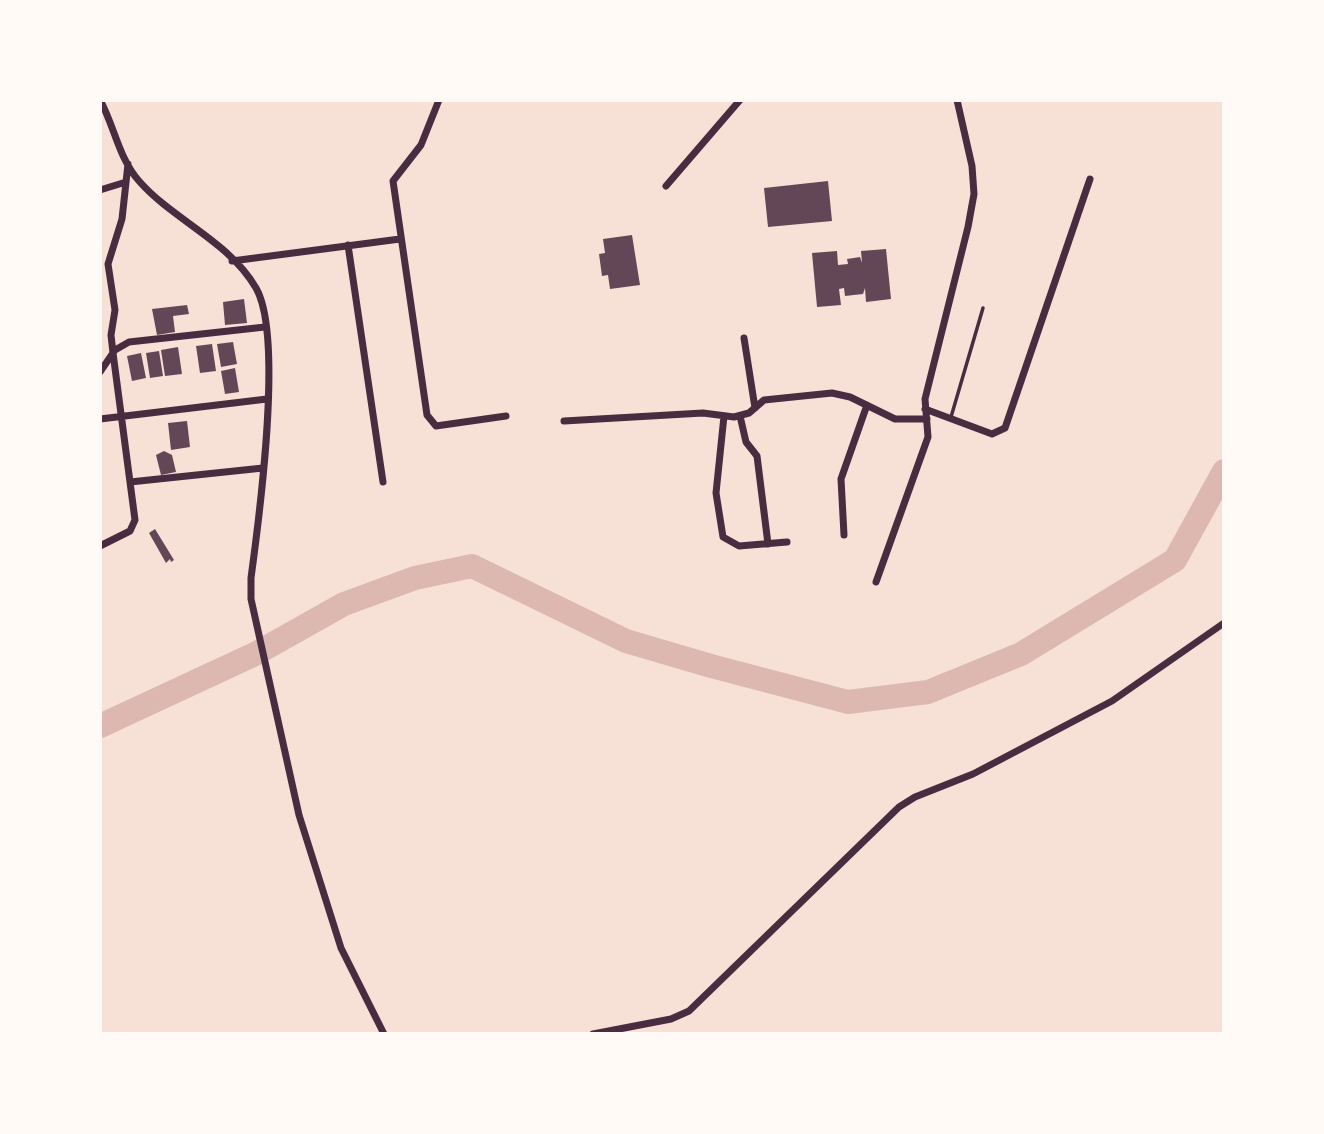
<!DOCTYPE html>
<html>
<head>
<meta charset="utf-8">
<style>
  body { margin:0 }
  #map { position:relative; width:1324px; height:1134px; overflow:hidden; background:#f7e1d7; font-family:Karla,sans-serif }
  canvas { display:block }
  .frame { position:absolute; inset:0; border:102px solid #fffaf5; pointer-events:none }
</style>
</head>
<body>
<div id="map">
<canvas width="1324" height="1134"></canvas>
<div class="frame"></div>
</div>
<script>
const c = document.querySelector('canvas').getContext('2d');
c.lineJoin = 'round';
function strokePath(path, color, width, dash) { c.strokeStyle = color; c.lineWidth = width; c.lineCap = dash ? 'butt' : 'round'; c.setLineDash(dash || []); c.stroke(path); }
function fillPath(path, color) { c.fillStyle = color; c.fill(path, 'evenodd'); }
strokePath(new Path2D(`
  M 100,726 L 255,654 L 344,604 L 415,578 L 472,566 L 626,641 L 711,666 L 848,702 L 928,692 L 1021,654 L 1175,560 L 1224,471`), '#dcb8b0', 24);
fillPath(new Path2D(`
  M 828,181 L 832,221 L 768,227 L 764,188 Z
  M 632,235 L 640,285 L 610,289 L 608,275 L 602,276 L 599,254 L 605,253 L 603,239 Z
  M 886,249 L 891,299 L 866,302 L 865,288 L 863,294 L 845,296 L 844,288 L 839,289 L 841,305 L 817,307 L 812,253 L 837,251 L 838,265 L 848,264 L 847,259 L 860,257 L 862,263 L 861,251 Z
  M 244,299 L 247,323 L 225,325 L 223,302 Z
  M 187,305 L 189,314 L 173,316 L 175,332 L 157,335 L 152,309 Z
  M 233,342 L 237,364 L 221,367 L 217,344 Z
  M 212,344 L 216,371 L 200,373 L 196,346 Z
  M 178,347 L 182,374 L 165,376 L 161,350 Z
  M 159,351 L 163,376 L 150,378 L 146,353 Z
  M 141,353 L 146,378 L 132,381 L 127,356 Z
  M 235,368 L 239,392 L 225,394 L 221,371 Z
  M 187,421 L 190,447 L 171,450 L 168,423 Z
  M 164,451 L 172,455 L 176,472 L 161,475 L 156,455 Z
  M 155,529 L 174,560 L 171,562 L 170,559 L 166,563 L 149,533 Z`), '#644757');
strokePath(new Path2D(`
  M 951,417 L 983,308`), '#4a2c40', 3.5);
strokePath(new Path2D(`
  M 100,100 C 114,125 119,159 139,181 C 173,220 229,241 256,288 C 284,336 259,519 251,578 L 251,599 L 299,815 L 341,948 L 384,1034
  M 439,100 L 421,145 L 393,181 L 427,415 L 436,426 L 506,416
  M 666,186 L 740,100
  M 100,190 L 126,182
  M 348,245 L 383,482
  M 232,261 L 400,239
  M 744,338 L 755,408
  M 100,372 L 115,350 L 129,342 L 265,327
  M 925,409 L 992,434 L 1005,428 L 1090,179
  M 724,416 L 716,493 L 723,537 L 739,546 L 787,542
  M 740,416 L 746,442 L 757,456 L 768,544
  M 100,419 L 267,399
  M 564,421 L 703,413 L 734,417 L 749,413 L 764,400 L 832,393 L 850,397 L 895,419 L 927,419
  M 130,482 L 263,468
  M 844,535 L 841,479 L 867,405
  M 100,546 L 130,531 L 135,520 L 113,353 L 111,335 L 115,310 L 108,264 L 122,219 L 128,164
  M 876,582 L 928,437 L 925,399 L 968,227 L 974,194 L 972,166 L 957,100
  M 593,1034 L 671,1019 L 689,1011 L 899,807 L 915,797 L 973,774 L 1112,701 L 1224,623`), '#4a2c40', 7);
</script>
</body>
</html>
